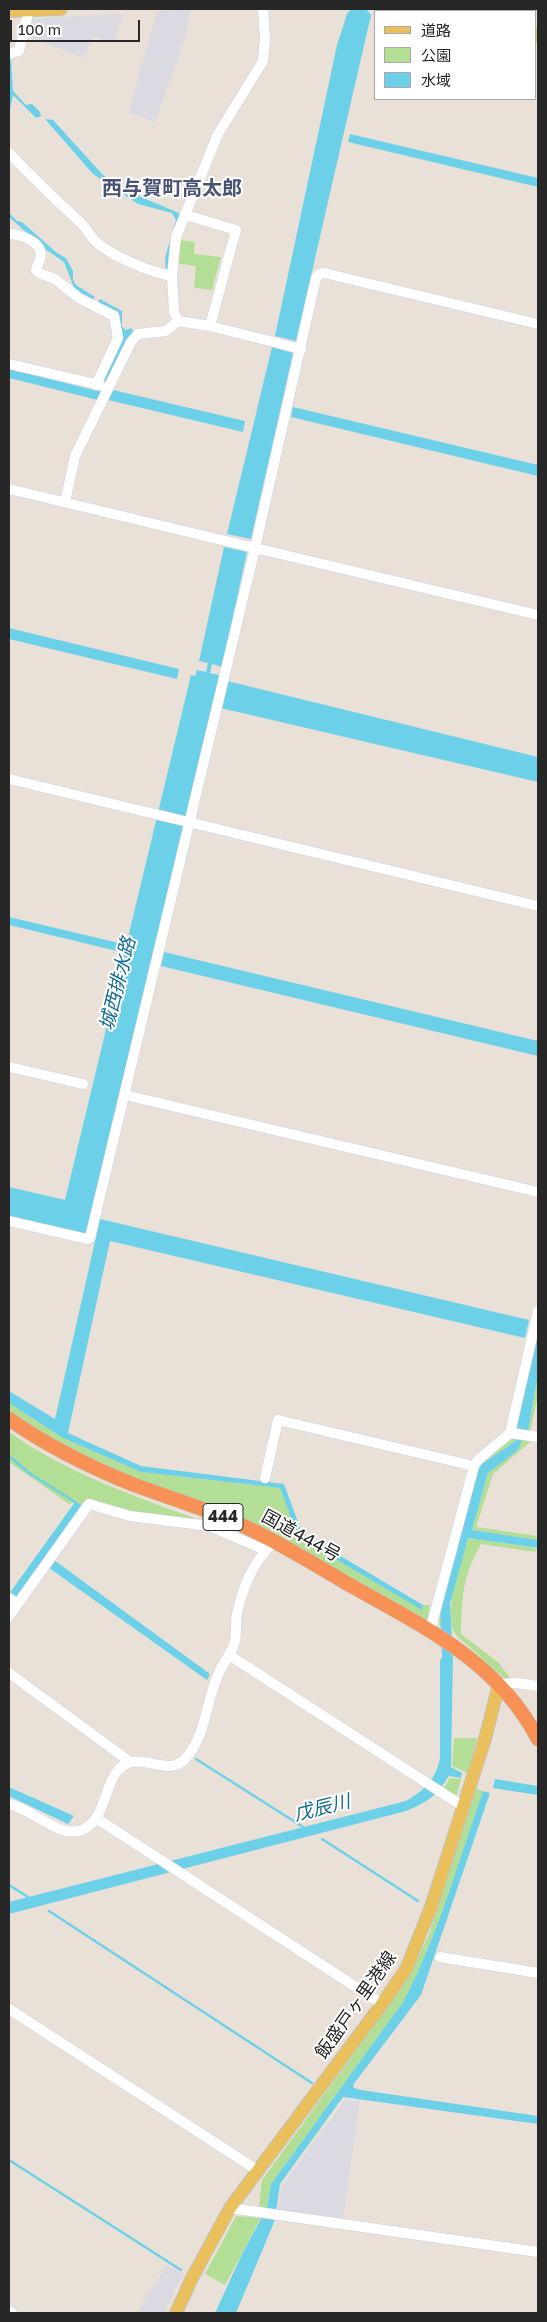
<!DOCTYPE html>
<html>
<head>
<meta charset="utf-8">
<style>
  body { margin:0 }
  #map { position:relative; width:547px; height:2322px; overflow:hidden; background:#e9e1d8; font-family:"Golos Text","Noto Sans JP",sans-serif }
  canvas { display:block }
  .frame { position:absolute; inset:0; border:10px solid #272727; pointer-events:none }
  .legend { position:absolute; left:374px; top:10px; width:162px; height:90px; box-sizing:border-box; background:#fff; border:1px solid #a9a9a9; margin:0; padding:6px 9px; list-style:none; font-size:15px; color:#272727 }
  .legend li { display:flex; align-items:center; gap:10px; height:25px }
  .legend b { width:25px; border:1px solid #a9a9a9 }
  .scale { position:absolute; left:10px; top:20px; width:130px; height:22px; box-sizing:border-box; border:2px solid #272727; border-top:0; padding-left:6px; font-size:15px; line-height:18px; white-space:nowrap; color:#272727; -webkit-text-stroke:4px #fff; paint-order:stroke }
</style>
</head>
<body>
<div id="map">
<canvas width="547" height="2322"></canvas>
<div class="frame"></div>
<ul class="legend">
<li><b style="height:6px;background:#eac05c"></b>道路</li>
<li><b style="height:14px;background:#b3de96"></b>公園</li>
<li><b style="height:14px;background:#6dd0e9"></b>水域</li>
</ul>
<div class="scale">100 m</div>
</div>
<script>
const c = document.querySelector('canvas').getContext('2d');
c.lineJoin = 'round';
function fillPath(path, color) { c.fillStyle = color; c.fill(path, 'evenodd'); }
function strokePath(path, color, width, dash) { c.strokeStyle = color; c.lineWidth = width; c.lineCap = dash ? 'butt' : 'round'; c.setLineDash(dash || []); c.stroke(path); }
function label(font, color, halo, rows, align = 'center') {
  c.font = font + ' "Golos Text","Noto Sans JP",sans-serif'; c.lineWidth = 4; c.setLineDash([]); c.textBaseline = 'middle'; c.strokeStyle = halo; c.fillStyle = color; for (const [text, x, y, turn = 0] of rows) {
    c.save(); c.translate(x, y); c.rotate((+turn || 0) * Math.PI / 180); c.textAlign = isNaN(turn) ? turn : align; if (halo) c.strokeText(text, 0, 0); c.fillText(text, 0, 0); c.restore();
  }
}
fillPath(new Path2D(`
  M 191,9 L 184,41 L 155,122 L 128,113 L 157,11 Z
  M 123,14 L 114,41 L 92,37 L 85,58 L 26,36 L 29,19 Z
  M 345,2100 L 360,2101 L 343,2219 L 279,2210 L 281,2187 Z
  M 167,2265 L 183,2274 L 164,2313 L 136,2313 Z`), '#dbd9e1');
fillPath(new Path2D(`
  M 179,240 L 195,242 L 194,254 L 221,257 L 212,290 L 194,288 L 196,266 L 174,263 Z
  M 537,1322 L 528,1431 L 538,1375 L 538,1395 L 530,1433 L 513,1430 Z
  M 9,1403 L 63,1438 L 141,1472 L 280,1488 L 298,1537 L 422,1609 L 423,1605 L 430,1605 L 427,1623 L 128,1475 C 86,1457 46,1438 9,1411 Z
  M 9,1432 C 68,1474 137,1497 205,1522 L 134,1512 L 89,1500 L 82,1504 L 75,1502 L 69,1504 L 9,1462 Z
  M 515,1437 L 528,1439 L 530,1442 L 493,1474 L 476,1527 L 537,1536 L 536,1540 L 472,1530 L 488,1473 L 518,1450 L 521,1440 L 517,1440 L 479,1466 L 440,1601 L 442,1629 L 440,1627 L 438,1602 L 478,1464 Z
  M 468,1538 L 535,1548 L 536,1552 L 481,1544 C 462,1577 462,1597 461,1634 L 499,1663 L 510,1678 L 504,1678 L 456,1635 C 441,1612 462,1563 468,1538 Z
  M 454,1738 L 477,1738 L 468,1773 L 452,1766 Z
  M 450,1778 L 461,1779 L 456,1798 L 443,1790 Z
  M 476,1789 L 483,1791 C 458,1862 438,1936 403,2002 L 271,2184 L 267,2208 L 259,2206 L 262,2180 L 403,1986 L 428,1937 Z
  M 236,2216 L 261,2218 L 225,2285 L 205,2274 Z`), '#b3de96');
fillPath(new Path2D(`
  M 351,9 L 366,9 L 371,15 L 296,341 L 275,336 L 337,45 L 347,14 Z
  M 11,59 L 13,91 L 26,105 L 32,104 L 40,112 L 41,116 L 36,118 L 13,95 L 9,115 L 9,60 Z
  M 45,119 L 53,120 L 103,175 L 127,191 L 179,213 L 181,218 L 169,271 L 166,271 L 165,258 L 176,220 L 172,213 L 138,204 L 93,174 Z
  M 350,134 L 538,178 L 538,187 L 348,142 Z
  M 9,213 L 17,221 L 22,222 L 57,253 L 66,258 L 73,271 L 73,280 L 76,285 L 95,297 L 92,300 L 75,290 L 64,262 L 45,249 L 9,217 Z
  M 100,299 L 122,311 L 122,326 L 125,330 L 132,328 L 133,333 L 127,339 L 107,382 L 102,380 L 118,327 L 119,312 L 97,303 Z
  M 272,347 L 293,353 L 251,539 L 227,534 Z
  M 9,369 L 102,392 L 98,400 L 9,378 Z
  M 113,390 L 245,421 L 243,432 L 108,400 Z
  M 293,407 L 538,465 L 538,476 L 291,417 Z
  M 224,547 L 247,552 L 222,667 L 212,664 L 210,673 L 220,675 L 219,679 L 538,757 L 538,782 L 212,706 L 86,1234 L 9,1216 L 9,1187 L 65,1200 L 191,675 L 195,676 L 197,670 L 206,672 L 208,663 L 199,661 Z
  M 9,628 L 179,669 L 177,679 L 9,639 Z
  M 9,917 L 119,943 L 117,951 L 9,925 Z
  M 164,952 L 538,1041 L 538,1056 L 161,966 Z
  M 100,1219 L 529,1320 L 525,1338 L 110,1241 L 68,1433 L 141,1466 L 284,1484 L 302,1533 L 423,1605 L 422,1610 L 298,1537 L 280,1488 L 141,1472 L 63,1438 L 9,1403 L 9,1391 L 55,1419 Z
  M 538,1326 L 538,1375 L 528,1431 L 519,1430 L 517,1423 Z
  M 517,1440 L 522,1440 L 518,1450 L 488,1473 L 472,1530 L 538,1540 L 538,1548 L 468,1538 L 450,1604 L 453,1655 L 451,1767 L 462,1773 L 461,1778 L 449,1776 C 436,1796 428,1802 406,1811 L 9,1914 L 9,1902 L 406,1801 C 425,1790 436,1779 440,1758 L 440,1661 L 442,1657 L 440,1601 L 479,1466 Z
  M 75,1502 L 82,1504 L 9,1608 L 9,1594 Z
  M 54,1560 L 210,1674 L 207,1680 L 49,1568 Z
  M 495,1779 L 538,1786 L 538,1795 L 493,1788 Z
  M 9,1787 L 74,1816 L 68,1824 L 9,1796 Z
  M 483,1791 L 490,1793 L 421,1995 L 353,2085 L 354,2088 L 361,2090 L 538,2116 L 538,2124 L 343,2097 L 280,2184 L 275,2220 L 236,2313 L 215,2313 L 243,2252 L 267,2208 L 271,2184 L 403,2002 C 438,1936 458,1862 483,1791 Z`), '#6dd0e9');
strokePath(new Path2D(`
  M 9,1456 L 29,1473 L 75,1502
  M 196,1759 L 303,1827
  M 322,1839 L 418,1901
  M 9,1885 L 28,1897
  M 49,1911 L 312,2083
  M 9,2160 L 181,2270`), '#6dd0e9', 2.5);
const minor = new Path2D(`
  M 263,9 L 265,38 L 263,61 L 218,134 L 176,237 L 172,276 L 174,312 L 178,321 L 210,326 L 301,349
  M 9,54 L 19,51 L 29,9
  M 9,153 C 32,177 56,200 81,223 C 86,228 90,235 95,241 C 111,256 150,272 172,276
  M 186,215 L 236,230 L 210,326
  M 9,234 C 19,234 40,241 41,254 C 41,259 37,265 36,270 L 39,273 L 55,279 L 79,298 L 114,316 L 118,338 L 96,385
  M 9,364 L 100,385
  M 9,489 L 255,548 L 316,278 L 319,274 L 324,273 L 538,324
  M 65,502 L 75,456 L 131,342 L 138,334 L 166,331 L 178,321
  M 9,779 L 538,906
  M 9,1067 L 83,1084
  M 125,1095 L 538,1192
  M 9,1221 L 87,1239 L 90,1238 L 255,548 L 538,615
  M 510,1433 L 538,1437
  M 265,1478 L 278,1420 L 474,1466
  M 9,1598 L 17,1604
  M 9,1616 L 89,1504 L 130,1516 L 209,1526 L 265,1550
  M 430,1631 L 474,1466 L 478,1460 L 510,1433 L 538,1311
  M 229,1655 L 464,1807
  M 9,1673 L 129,1761
  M 499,1684 L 517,1683 L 538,1686
  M 9,1804 C 31,1808 59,1839 82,1830 C 109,1818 102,1780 124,1765 C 142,1753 168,1777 185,1759 C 206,1737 206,1701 218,1675 C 223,1663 232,1653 235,1641 C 237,1632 235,1623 237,1614 C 243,1586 253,1562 274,1542
  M 96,1818 L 382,2004
  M 440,1957 L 538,1973
  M 9,2009 L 257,2170
  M 230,2208 L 538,2252
  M 9,2311 L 12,2313`);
const major = new Path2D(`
  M 417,9 L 429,11
  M 9,11 L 61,9
  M 536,35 L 538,36
  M 176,2313 L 192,2278 L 230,2208 L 382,2004 L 406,1969 L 431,1907 L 485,1739 L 499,1684`);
const highway = new Path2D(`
  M 9,1419 C 46,1445 90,1467 132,1484 C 164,1496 197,1506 228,1519 C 270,1537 309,1561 348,1584 C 422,1626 497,1660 538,1739`);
strokePath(minor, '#ced2e0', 11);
strokePath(major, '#c3c3c3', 14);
strokePath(highway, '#c3c3c3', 15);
strokePath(minor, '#fff', 10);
strokePath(major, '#eac05c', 12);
strokePath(highway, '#f79155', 14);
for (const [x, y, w] of [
  [223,1517,40]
]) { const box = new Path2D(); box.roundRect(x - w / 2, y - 13.5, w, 27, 4); c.fillStyle = '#fff'; c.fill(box); strokePath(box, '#272727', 1); }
label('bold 16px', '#272727', null, [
  ["444",223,1517]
]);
label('18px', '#272727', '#fff', [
  ["国道444号",301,1536,29],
  ["飯盛戸ヶ里港線",356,2005,-55]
]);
label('italic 19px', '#126c8f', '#fff', [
  ["城西排水路",118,984,-76],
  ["戊辰川",322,1808,-14]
]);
label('bold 20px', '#495475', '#fff', [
  ["西与賀町高太郎",172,189]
]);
</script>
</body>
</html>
